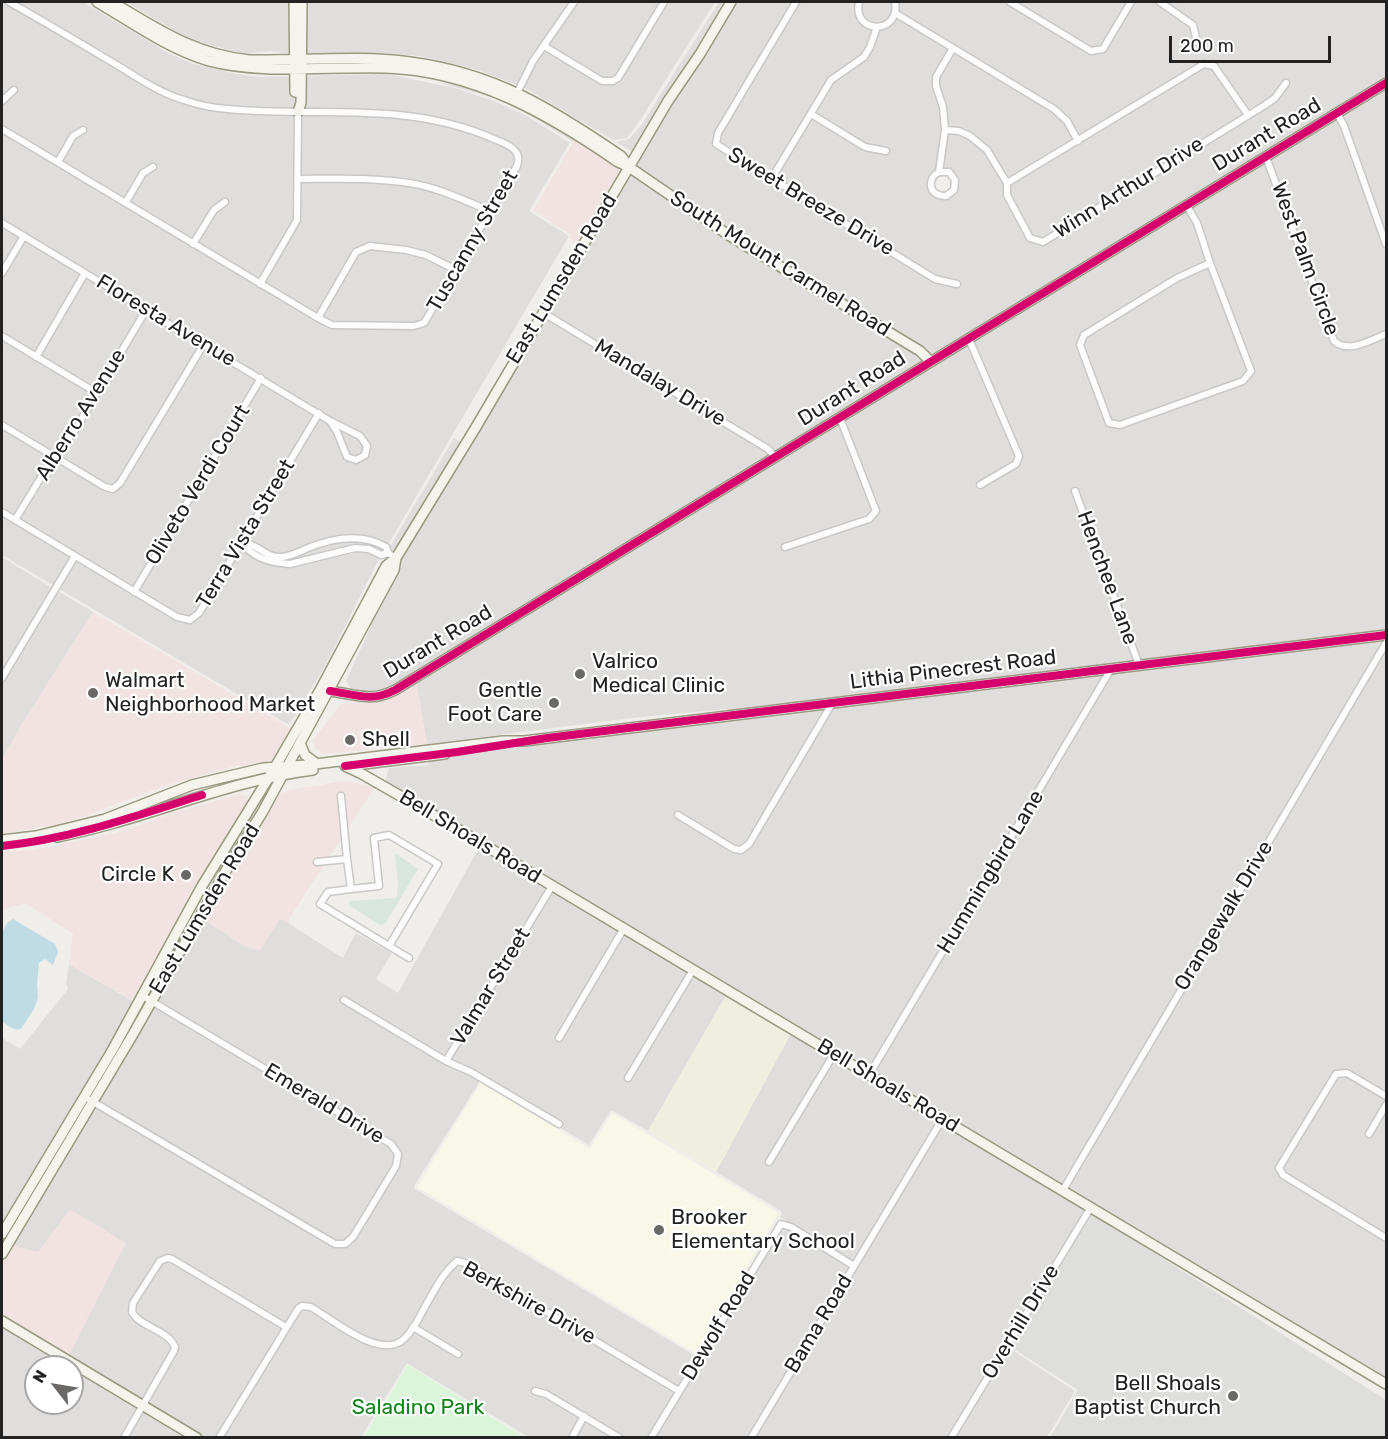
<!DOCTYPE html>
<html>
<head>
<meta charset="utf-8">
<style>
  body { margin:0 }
  #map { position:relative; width:1388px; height:1439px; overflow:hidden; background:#f0eeeb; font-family:Rubik,sans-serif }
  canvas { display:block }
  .frame { position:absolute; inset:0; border:3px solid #222; pointer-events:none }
  .north { position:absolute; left:24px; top:1355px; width:60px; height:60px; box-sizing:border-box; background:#fff; border:2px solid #a7a7a7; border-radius:50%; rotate:301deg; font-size:16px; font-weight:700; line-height:24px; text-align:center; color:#222 }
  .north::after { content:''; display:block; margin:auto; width:21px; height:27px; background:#6a6968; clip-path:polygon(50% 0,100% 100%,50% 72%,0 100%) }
  .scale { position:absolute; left:1169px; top:36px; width:162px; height:27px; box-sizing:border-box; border:3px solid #222; border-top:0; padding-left:8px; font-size:18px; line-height:21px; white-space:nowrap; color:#222; -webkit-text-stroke:4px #fff; paint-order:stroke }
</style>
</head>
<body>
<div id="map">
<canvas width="1388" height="1439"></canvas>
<div class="frame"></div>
<div class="north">N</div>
<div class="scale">200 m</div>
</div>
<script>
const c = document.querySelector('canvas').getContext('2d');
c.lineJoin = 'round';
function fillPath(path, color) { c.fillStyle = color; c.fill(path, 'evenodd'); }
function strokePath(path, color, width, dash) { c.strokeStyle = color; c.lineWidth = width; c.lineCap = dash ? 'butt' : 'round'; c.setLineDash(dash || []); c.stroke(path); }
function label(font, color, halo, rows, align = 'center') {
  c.font = font + ' Rubik,sans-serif'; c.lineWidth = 4.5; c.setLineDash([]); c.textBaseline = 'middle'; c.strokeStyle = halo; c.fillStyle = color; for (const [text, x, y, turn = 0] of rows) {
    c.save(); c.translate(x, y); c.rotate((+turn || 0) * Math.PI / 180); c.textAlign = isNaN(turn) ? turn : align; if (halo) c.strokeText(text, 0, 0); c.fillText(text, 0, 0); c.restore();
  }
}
fillPath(new Path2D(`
  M 2,2 L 83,2 L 168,53 L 193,64 L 237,74 L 259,77 L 386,74 L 455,88 L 494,101 L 527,116 L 570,143 L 529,211 L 569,236 L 376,565 L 325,666 L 289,725 L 2,555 Z
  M 126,2 L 715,2 L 639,122 L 627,138 L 613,140 L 525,88 L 475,69 L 420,56 L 383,53 L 286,53 L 271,51 L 244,54 L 189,39 Z
  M 719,2 L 727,2 L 634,153 L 616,142 L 629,139 L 642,124 Z
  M 735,2 L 792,2 L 715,131 L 713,143 L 714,146 L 935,282 L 959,287 L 960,281 L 936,276 L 776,177 L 812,118 L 863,150 L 888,154 L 889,148 L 866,145 L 815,114 L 834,82 L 867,59 L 873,48 L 880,30 L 890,25 L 896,17 L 949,49 L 933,77 L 933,86 L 940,107 L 942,129 L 936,170 L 931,173 L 927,180 L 930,192 L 936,198 L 944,200 L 951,197 L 957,192 L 959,184 L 957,176 L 950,170 L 942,168 L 947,133 L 958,134 L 969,139 L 984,151 L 1003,181 L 1004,196 L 1028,239 L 1042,244 L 1268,107 L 1278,99 L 1290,83 L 1284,80 L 1273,95 L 1248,111 L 1214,63 L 1203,61 L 1079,137 L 1056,107 L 898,12 L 897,2 L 1004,2 L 1089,53 L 1106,50 L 1135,2 L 1155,2 L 1190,26 L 1195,46 L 1201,44 L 1195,22 L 1165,2 L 1386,2 L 1386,79 L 932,358 L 740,238 L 633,166 Z
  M 800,2 L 856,2 L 856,15 L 858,20 L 864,26 L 874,30 L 862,55 L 829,78 L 771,174 L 719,143 L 721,134 Z
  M 862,2 L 891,2 L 893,7 L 890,17 L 886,21 L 877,24 L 867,21 L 861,13 Z
  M 1015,2 L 1128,2 L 1101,46 L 1091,48 Z
  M 955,52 L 1052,111 L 1064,123 L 1074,140 L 1007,178 L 989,148 L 983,141 L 960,129 L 948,127 L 946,107 L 939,86 L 939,78 Z
  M 1205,67 L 1212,68 L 1243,114 L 1042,238 L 1032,235 L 1010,194 L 1010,184 Z
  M 436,82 L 479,88 L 531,110 L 573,138 L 572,141 L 528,114 L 495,98 Z
  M 1386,87 L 1386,235 L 1341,114 Z
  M 1337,117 L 1386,252 L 1386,331 L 1347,345 L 1340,343 L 1335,338 L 1270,158 Z
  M 1265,161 L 1331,342 L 1342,350 L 1350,350 L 1386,337 L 1386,632 L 1141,662 L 1076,488 L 1071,489 L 1135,663 L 728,712 L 727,709 L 641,717 L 427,744 L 416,681 L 839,422 L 872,510 L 867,517 L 781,546 L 784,551 L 872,521 L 879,510 L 844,419 L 968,343 L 1016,456 L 1013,462 L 976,484 L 980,489 L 1018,467 L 1022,455 L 973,340 L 1186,210 L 1194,224 L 1206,261 L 1176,275 L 1082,333 L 1077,346 L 1106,423 L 1108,426 L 1121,427 L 1244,384 L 1254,370 L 1200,223 L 1191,207 Z
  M 630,171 L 918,354 L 927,361 L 776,454 L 770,446 L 547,312 Z
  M 1208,267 L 1247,370 L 1241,379 L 1119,422 L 1111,420 L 1083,345 L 1086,337 L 1179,280 Z
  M 544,317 L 766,451 L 771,456 L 393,688 L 377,694 L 352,690 L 346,681 L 371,626 L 368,625 L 398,563 L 468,445 L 470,445 Z
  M 454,438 L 462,443 L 394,554 L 389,548 Z
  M 2,557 L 52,588 L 2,672 Z
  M 58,591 L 93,612 L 22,724 L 2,759 L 2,684 Z
  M 1385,638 L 1061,1186 L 874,1074 L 1113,671 Z
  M 1386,649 L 1386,1093 L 1349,1070 L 1333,1072 L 1277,1168 L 1281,1178 L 1386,1241 L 1386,1381 L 1067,1189 Z
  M 1105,672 L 868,1071 L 385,781 L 389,768 L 428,765 L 429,759 L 554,740 L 827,706 L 746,842 L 740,847 L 734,846 L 677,811 L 674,815 L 732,852 L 741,853 L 752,845 L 835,705 Z
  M 480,846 L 547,886 L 445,1057 L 343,996 L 340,1001 L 443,1062 L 480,1081 L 414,1186 L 415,1189 L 694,1355 L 697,1355 L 700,1350 L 678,1387 L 466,1260 L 455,1259 L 443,1268 L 402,1337 L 397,1341 L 384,1343 L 371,1340 L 307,1303 L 300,1303 L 295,1307 L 285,1323 L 175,1257 L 162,1256 L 154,1261 L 128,1306 L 132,1318 L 167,1340 L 172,1347 L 170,1354 L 142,1401 L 68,1357 L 38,1253 L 11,1245 L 94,1105 L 330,1246 L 338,1248 L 346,1247 L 356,1239 L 400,1164 L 401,1153 L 398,1146 L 393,1142 L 157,1001 L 205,917 L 280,918 L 343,958 L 356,933 L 392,953 L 376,979 L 398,993 Z
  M 553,890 L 620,929 L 555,1039 L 559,1042 L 625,932 L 689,970 L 624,1078 L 629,1082 L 694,974 L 830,1055 L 765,1163 L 770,1166 L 835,1058 L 939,1119 L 852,1262 L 786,1223 L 787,1221 L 780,1217 L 782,1214 L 781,1211 L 716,1172 L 790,1035 L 725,997 L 648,1131 L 611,1110 L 589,1145 L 527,1108 L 560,1128 L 563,1123 L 472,1070 L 451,1060 Z
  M 69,964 L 134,1002 L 116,1033 L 117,1035 L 2,1228 L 2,1038 L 20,1049 L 68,989 L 66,984 Z
  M 154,1006 L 390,1146 L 395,1154 L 393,1164 L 346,1240 L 341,1242 L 333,1241 L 97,1101 Z
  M 1338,1076 L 1347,1076 L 1386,1099 L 1365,1135 L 1371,1138 L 1386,1111 L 1386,1235 L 1285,1174 L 1283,1168 Z
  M 86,1100 L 89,1102 L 5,1243 L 2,1242 Z
  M 944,1122 L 1087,1208 L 947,1437 L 755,1438 Z
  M 783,1228 L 790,1230 L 849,1266 L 747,1437 L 655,1438 Z
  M 168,1261 L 282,1328 L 215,1437 L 203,1437 L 147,1404 L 176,1357 L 178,1347 L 171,1336 L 139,1317 L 135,1311 L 135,1304 L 162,1263 Z
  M 458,1264 L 464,1265 L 675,1392 L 647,1437 L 626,1438 L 547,1392 L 532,1388 L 532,1394 L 545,1397 L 580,1417 L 568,1437 L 528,1437 L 407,1363 L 361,1437 L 223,1438 L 297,1314 L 303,1309 L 310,1309 L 375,1348 L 391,1348 L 399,1346 L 407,1341 L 414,1331 L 459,1358 L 462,1353 L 417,1326 L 449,1272 Z
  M 2,1325 L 139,1406 L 121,1437 L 2,1438 ZM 36,1367 L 72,1367 L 72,1403 L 36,1403 Z
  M 1009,1348 L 1075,1391 L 1047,1437 L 955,1438 Z
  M 144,1409 L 192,1438 L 128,1438 Z
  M 586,1420 L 615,1438 L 575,1438 Z`), '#dfdedc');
fillPath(new Path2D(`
  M 573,138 L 623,170 L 579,244 L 570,239 L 570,234 L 533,211 L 572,144 Z
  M 93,612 L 288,727 L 293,727 L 272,760 L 231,767 L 164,786 L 82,817 L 55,825 L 2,834 L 2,759 L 22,724 Z
  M 416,681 L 427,744 L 323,754 L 315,748 L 313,740 L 340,705 L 348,702 L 365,703 L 366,701 Z
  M 346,781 L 375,787 L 292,914 L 288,923 L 280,919 L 260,951 L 244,946 L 206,921 L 205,917 L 220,889 L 280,794 L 289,790 Z
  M 240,794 L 248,797 L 249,804 L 134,1002 L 69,964 L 73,934 L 25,903 L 2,910 L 2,852 L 33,850 L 119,832 L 170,814 Z
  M 70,1209 L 126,1243 L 68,1357 L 2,1318 L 2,1260 L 11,1245 L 38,1252 Z`), '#f1e3e1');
fillPath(new Path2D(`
  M 481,1083 L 590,1149 L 612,1113 L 779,1213 L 695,1353 L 417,1187 Z`), '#f8f7e8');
fillPath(new Path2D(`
  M 1091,1213 L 1386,1400 L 1386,1437 L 1050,1437 L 1078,1390 L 1012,1348 Z`), '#dededc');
fillPath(new Path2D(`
  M 725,997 L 790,1035 L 716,1172 L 648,1131 Z`), '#efefdf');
fillPath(new Path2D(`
  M 395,853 L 418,869 L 385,924 L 380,925 L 350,906 L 349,903 L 350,901 L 394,898 L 397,896 L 398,885 Z`), '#d9e6de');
fillPath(new Path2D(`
  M 408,1365 L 523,1437 L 364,1437 Z`), '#daf5da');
fillPath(new Path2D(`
  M 13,919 L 55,944 L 58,952 L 53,965 L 45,959 L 39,963 L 37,984 L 38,998 L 34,1009 L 21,1029 C 13,1031 7,1025 2,1021 L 2,933 L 7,923 Z`), '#bfdbe3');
const street = new Path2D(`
  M 796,2 L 718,133 L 716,144 L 935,279 L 957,284
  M 859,2 C 852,35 901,35 895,2
  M 1010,2 L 1091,51 L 1103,49 L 1131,2
  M 1160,2 L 1193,25 L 1197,42
  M 895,13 L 1054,109 L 1067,121 L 1078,141
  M 544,46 L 602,81 L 613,81 L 618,78 L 664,2
  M 516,95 L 533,61 L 574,2
  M 2,101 L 14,90
  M 1337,113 L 1344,126 L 1386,244
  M 811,114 L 865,147 L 886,151
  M 2,129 L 318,318 L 332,325 L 414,326 L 424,323 L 517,166 C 523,149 506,144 494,139 C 406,100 320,118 228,109 C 213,108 198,105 184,100 C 159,93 137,77 115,64 C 80,43 45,22 9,2
  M 945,130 L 959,131 L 970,136 L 987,150 L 1007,183 L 1007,195 L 1030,238 L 1043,242 L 1265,105 L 1275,98 L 1286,83
  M 1266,157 L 1334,341 C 1348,354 1371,340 1386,334
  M 58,162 L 73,136 L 83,130
  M 939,172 L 949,172 L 955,180 L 954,190 L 946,196 C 930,197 925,180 939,172 L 945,130 L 943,107 L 936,86 L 936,77 L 953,48
  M 772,178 L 831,80 L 864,57 L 870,47 L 877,27
  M 298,179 C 337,179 376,177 415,184 C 441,189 466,201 490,211
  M 1007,183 L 1204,64 L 1214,66 L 1248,115
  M 126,202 L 143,173 L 153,167
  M 1187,206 L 1197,223 L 1210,263
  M 2,223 L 330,421 L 360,436 L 367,446 L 365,455 L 356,460 L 347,457 L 337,432 L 330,421
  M 193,244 L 214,210 L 225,202
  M 1210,263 L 1251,371 L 1243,381 L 1120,425 L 1109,423 L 1080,345 L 1084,335 L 1177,278 Z
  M 2,273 L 24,236
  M 260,284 L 297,220 L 298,112
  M 542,312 L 768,449 L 775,457
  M 318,318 L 356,252 L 370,246 L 406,250 L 426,255 L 456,270
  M 2,336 L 97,393
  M 969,339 L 1019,456 L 1016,464 L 980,485
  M 36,357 L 85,273
  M 2,425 L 105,487 L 113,489 L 120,483 L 204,344
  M 1075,491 L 1139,665
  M 2,512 L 177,617 L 190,620 L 199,613 L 319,413
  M 15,520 L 51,461 L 75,430 L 146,310
  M 242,542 C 252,558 272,563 290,564 L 355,548 L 369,549 L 381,555 L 388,553 L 396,558
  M 242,542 C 256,543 266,558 281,557 C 290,557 299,552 308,548 C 333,538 362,533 386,547 L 388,553
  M 785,547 L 869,519 L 876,511 L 840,418
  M 134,592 L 261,378
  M 2,678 L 75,556
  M 678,815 L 734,849 L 741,850 L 749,844 L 833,702
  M 347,859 L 351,889 L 328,892 L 320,904 L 389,946 L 438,864 L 389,835 L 374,838 L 379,886 L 351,889
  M 317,862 L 347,859 L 341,796
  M 389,946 L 409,958
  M 344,1000 L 446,1061 L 471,1072 L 559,1124
  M 559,1038 L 624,928
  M 446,1061 L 552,886
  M 869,1075 L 1111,669
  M 628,1078 L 693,970
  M 1386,1096 L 1347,1073 L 1336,1074 L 1279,1168 L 1283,1175 L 1386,1238
  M 90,1100 L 335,1244 L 345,1244 L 353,1237 L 396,1166 L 398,1154 L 391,1144 L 143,996
  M 1369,1134 L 1386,1105
  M 769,1162 L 834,1054
  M 1063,1190 L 1386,643
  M 413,1327 L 458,1354
  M 535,1391 L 546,1394 L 620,1438
  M 124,1438 L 174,1351 L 175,1347 C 167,1329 141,1328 132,1312 L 133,1303 L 160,1261 L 168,1258 L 172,1259 L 286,1327
  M 219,1438 L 298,1309 L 302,1306 L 311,1307 C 333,1320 382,1362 405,1338 C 416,1327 422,1311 430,1298 C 438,1284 444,1272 457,1261 L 465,1263 L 679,1391
  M 572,1438 L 584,1416
  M 651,1438 L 781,1224 L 791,1227 L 854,1266
  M 751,1438 L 943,1118
  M 951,1438 L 1091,1207`);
const secondary = new Path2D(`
  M 97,2 C 133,23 168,49 209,61 C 261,75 330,66 386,68 C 473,71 547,113 618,162 L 629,167 L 730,236 L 920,351 L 931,362
  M 112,2 C 158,29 193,54 249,60 C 302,61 358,55 410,62 C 495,73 552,109 621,156 L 628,165
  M 294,2 L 295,92
  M 298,112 L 301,103 L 302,2
  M 330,691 C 355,694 370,703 395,690 L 1386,83
  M 300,743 L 305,755 L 317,764
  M 345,766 L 362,774 L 444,821 L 1386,1384
  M 348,766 L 445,754
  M 57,837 C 144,820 225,781 313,770
  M 2,840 L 36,836 L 105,819 L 192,785 L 263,768 L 307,765 L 503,741 L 524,741 L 1386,635
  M 2,1234 L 113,1049 L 202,886 L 268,779 L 320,690 L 386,566 L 396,558 L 476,427 L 668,101 L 700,54 L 731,2
  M 2,1254 L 132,1036 L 225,872 L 262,813 L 394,570 L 396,558
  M 2,1321 L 197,1438`);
strokePath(street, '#c9c8c7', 9);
strokePath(secondary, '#999a82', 12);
strokePath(street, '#fdfcfc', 6);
strokePath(secondary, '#f4f4ed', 9);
strokePath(new Path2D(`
  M 330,691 C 355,694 370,703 395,690 L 1386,83
  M 345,766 L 457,752 L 547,738 L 1386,635
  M 2,846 C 71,839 136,816 202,795`), '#d6006c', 8);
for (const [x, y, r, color] of [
  [580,674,6,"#6a6968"],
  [93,693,6,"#6a6968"],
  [554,703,6,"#6a6968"],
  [350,740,6,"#6a6968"],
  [186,875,6,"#6a6968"],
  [659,1230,6,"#6a6968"],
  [1233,1396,6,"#6a6968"]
]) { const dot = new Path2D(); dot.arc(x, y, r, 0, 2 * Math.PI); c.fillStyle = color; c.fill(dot); strokePath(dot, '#fff', 2); }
label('21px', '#222', '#fff', [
  ["Durant Road",1267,135,-31],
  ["Winn Arthur Drive",1129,188,-32],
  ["Sweet Breeze Drive",811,202,31],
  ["Tuscanny Street",473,241,-60],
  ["West Palm Circle",1305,259,70],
  ["South Mount Carmel Road",780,264,32],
  ["East Lumsden Road",562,279,-59],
  ["Floresta Avenue",166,321,31],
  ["Mandalay Drive",660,383,31],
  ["Durant Road",852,389,-32],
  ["Alberro Avenue",81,415,-58],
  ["Oliveto Verdi Court",198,485,-59],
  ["Terra Vista Street",246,534,-59],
  ["Henchee Lane",1107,578,70],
  ["Durant Road",438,642,-31],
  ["Lithia Pinecrest Road",953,670,-7],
  ["Bell Shoals Road",470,837,31],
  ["Hummingbird Lane",991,872,-59],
  ["East Lumsden Road",205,909,-59],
  ["Orangewalk Drive",1224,916,-59],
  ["Valmar Street",491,987,-59],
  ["Bell Shoals Road",888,1086,31],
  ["Emerald Drive",324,1104,31],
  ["Berkshire Drive",529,1303,29],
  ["Overhill Drive",1021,1322,-59],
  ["Bama Road",819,1324,-59],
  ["Dewolf Road",719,1326,-59]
]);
label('21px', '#222', '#fff', [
  ["Valrico",592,662],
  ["Medical Clinic",592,686],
  ["Walmart",105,681],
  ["Neighborhood Market",105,705],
  ["Gentle",542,691,"right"],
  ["Foot Care",542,715,"right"],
  ["Shell",362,740],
  ["Circle K",174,875,"right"],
  ["Brooker",671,1218],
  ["Elementary School",671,1242],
  ["Bell Shoals",1221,1384,"right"],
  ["Baptist Church",1221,1408,"right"]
], 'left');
label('21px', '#0c8416', '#fff', [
  ["Saladino Park",418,1408]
]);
</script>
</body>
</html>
